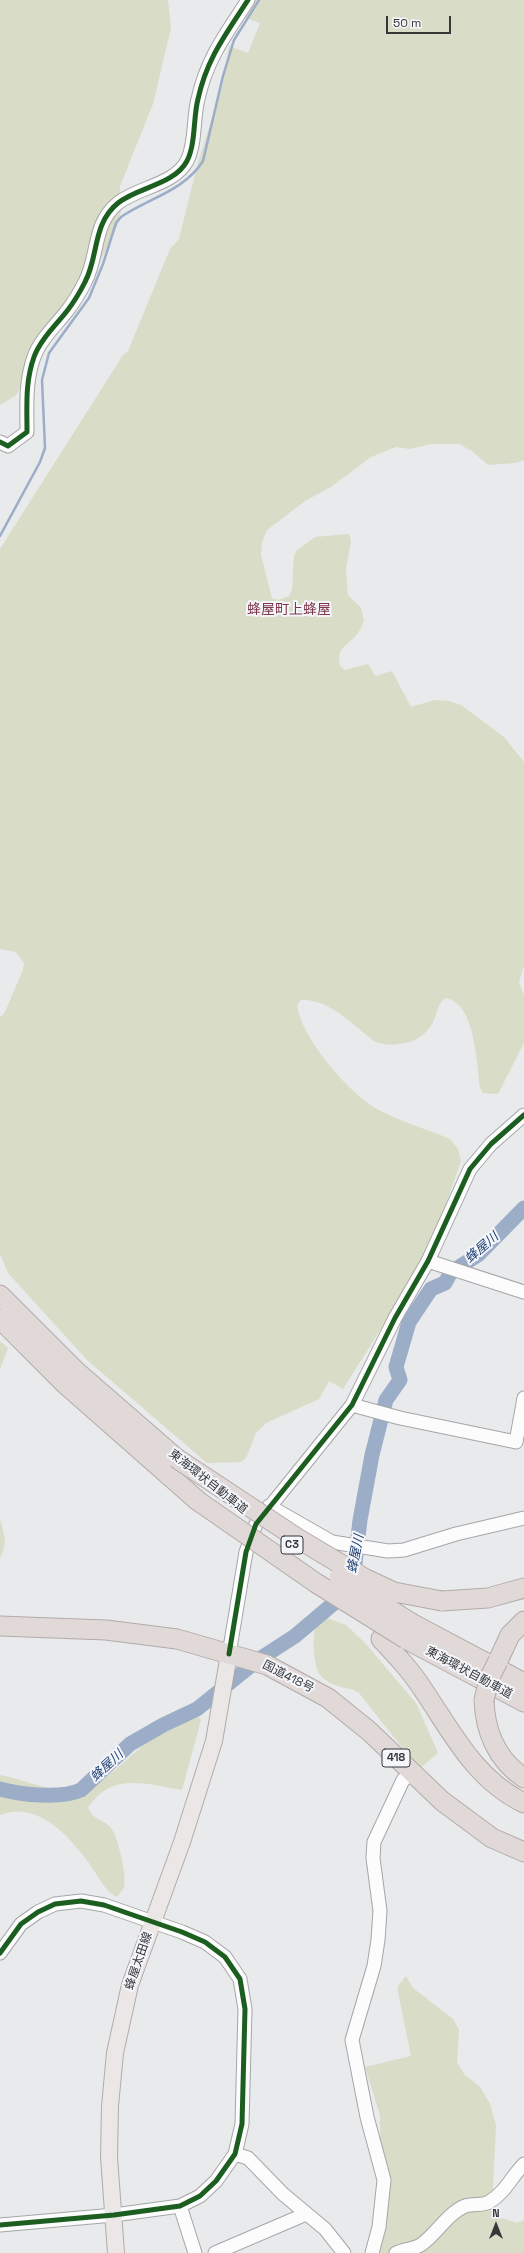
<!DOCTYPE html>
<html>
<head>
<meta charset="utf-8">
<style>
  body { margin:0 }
  #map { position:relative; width:524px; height:2253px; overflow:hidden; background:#e8eaec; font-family:"Space Grotesk",sans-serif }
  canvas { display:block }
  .north { position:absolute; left:476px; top:2205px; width:40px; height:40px; -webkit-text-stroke:3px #f4f6fb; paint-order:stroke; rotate:0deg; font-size:11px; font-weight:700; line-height:16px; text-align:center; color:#363739 }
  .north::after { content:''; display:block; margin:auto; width:14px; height:18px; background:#363739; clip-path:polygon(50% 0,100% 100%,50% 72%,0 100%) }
  .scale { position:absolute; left:386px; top:16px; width:65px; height:18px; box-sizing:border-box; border:2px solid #363739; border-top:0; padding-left:5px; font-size:12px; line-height:14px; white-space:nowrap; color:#363739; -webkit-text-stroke:3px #f4f6fb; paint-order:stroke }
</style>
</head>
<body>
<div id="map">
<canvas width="524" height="2253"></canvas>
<div class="north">N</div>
<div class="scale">50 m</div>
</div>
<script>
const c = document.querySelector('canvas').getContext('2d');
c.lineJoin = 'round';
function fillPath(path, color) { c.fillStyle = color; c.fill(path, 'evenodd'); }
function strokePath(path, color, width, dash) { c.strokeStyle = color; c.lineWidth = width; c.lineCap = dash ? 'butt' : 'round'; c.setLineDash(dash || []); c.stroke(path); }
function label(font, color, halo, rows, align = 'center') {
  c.font = font + ' "Space Grotesk","Noto Sans JP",sans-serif'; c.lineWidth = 4; c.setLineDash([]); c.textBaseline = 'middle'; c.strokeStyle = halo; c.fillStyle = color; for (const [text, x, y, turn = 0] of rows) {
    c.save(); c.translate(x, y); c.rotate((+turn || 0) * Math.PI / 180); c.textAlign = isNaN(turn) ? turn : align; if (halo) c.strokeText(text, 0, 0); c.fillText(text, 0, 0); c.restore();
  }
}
fillPath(new Path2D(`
  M 0,0 L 168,0 L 171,28 L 153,104 L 120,186 L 121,211 L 118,224 L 96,270 L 70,304 L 23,385 L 15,396 L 0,405 Z
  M 242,0 L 524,0 L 524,460 L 515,463 L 488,465 L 472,451 L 459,444 L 430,444 L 410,449 L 396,447 L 371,457 L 331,487 L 305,501 L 267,530 L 262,542 L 261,555 L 272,598 L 278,600 L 289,596 L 292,590 L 294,556 L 297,550 L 315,537 L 349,534 L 351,541 L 346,569 L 348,595 L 361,608 L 364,621 C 362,625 361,629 358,633 C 348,646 336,646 340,666 L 345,670 L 368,664 L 375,676 L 392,671 L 411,707 L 435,700 L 448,701 L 461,705 L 504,737 L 524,762 L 524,965 L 519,982 L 524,996 L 524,1043 L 498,1094 L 483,1093 L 480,1088 C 477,1064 475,1001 445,998 C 438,1004 437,1012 434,1020 C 427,1035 414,1043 399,1044 C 390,1045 382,1045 374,1041 C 353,1025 329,998 301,1000 L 297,1005 C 301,1038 348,1092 377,1109 C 399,1121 426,1129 450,1139 L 458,1149 L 461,1161 L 437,1230 L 392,1311 L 343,1389 L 329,1381 L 319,1399 L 266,1423 L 256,1433 L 246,1458 L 241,1462 L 207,1463 L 87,1360 L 8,1273 L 0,1254 L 0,1017 L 4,1014 L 23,970 L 24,963 L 16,952 L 0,949 L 0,549 L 123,355 L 128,351 L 170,249 L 179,239 L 197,166 L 223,83 L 229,46 L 248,53 L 260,23 L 237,15 Z
  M 0,1341 L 8,1348 L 0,1369 Z
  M 0,1519 C 4,1533 8,1544 0,1558 Z
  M 327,1618 L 346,1625 L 365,1643 L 416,1703 L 438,1753 L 419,1769 L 359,1693 C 350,1687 339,1688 330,1683 C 327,1681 322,1678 320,1675 C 313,1664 312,1636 316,1623 Z
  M 197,1715 L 201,1720 L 182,1790 C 157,1786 123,1775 101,1793 C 96,1797 92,1802 88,1807 C 92,1821 105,1819 112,1829 C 118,1838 127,1877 124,1887 C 123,1890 119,1894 117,1897 C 104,1891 97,1873 88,1862 C 69,1835 36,1800 0,1815 L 0,1775 C 24,1779 50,1793 75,1790 C 109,1786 133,1748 161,1732 C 172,1725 185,1720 197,1715 Z
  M 406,1976 L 413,1988 L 453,2019 L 459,2030 L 457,2062 L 464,2074 L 480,2087 L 490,2104 L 496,2125 L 492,2206 L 498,2217 L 517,2223 L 524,2220 L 524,2253 L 375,2253 L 381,2211 L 380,2115 L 365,2067 L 411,2056 L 398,1992 L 398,1986 Z`), '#d9dcc6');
strokePath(new Path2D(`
  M 0,536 L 40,462 L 45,448 L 42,380 L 49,353 L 89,298 L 103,264 L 116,223 L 121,217 C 149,198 184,191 203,161 L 223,76 L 234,40 L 259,0`), '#9cadc8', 2.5);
strokePath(new Path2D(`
  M 0,1789 C 22,1795 61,1799 81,1790 L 130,1744 L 163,1725 L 197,1709 L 258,1660 L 295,1636 L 340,1598 L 348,1588 L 354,1572 L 360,1520 L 372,1455 L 386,1400 L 400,1380 L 396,1367 L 409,1322 L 431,1289 L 445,1283 L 451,1272 L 478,1255 L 524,1208`), '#9cadc8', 15);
const minor = new Path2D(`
  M 0,442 L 8,446 L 27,432 C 27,406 25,382 34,357 C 40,340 56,325 67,311 C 74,302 80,292 85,282 C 99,256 92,224 118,203 C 138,187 174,185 187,161 C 196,143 193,118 198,99 C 207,58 226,34 248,0
  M 428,1261 L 524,1292
  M 352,1405 L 400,1418 L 516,1442 L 524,1398
  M 269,1506 L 332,1542 L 388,1551 L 404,1550 L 456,1534 L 524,1518
  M 229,1654 L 246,1552 L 256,1524 L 352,1405 L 395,1318 L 428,1261 L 470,1169 L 491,1144 L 524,1115
  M 0,1953 L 21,1924 L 38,1912 L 55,1904 L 81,1901 L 104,1905 L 182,1932 L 205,1942 L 225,1957 L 240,1979 L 245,2009 L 242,2124 L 235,2154 L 216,2181 L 200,2196 L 180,2206 L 114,2215 L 0,2225
  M 235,2154 L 248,2158 L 283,2194 L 325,2229 L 344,2253
  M 180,2206 L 195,2253
  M 215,2253 L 306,2214
  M 372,2253 L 379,2227 L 384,2180 L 367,2117 L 352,2040 L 374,1966 L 378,1940 L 380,1911 L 373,1858 L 374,1842 L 403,1780 L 412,1773
  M 396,2253 C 404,2249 416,2249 422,2244 C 437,2233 448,2213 465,2206 C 472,2203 483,2206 489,2202 C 505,2193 512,2176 524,2164`);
const major = new Path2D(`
  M 116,2253 L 109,2157 L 110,2106 L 115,2053 L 130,1985 L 182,1842 L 214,1741 L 229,1654`);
const highway = new Path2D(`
  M 0,1295 L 77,1372 L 176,1458
  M 0,1319 L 64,1383 L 198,1501
  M 442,1601 L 488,1598 L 524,1588
  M 413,1624 L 524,1683
  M 0,1626 L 106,1630 L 177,1639 L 267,1665 L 328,1698 L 369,1731 L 442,1801 L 492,1838 L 524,1852
  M 381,1639 C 397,1656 412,1672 424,1691 C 453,1734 475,1779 524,1803
  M 406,1639 L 524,1702
  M 498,1661 L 510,1635 L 524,1621
  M 484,1700 C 485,1731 497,1760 524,1778`);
strokePath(minor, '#a5a6a8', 15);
strokePath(major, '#b3aba9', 18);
strokePath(highway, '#b3aba9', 21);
strokePath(minor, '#fcfcfc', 13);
strokePath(major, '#ebe7e6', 16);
strokePath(highway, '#e1d9d8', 19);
const highwayBridge = new Path2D(`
  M 176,1458 L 297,1538 L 364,1578 L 394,1592 L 442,1601
  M 198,1501 L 316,1583 L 406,1639
  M 339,1577 L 413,1624
  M 484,1700 L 489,1679 L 498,1661`);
strokePath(highwayBridge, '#b3aba9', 21, []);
strokePath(highwayBridge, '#e1d9d8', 19);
strokePath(new Path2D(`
  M 0,442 L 8,446 L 27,432 C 27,406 25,382 34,357 C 40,340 56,325 67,311 C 74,302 80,292 85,282 C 99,256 92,224 118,203 C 138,187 174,185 187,161 C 196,143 193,118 198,99 C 207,58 226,34 248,0
  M 229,1654 L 246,1552 L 256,1524 L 352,1405 L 395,1318 L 428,1261 L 470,1169 L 491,1144 L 524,1115
  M 0,1953 L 21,1924 L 38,1912 L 55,1904 L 81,1901 L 104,1905 L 182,1932 L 205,1942 L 225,1957 L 240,1979 L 245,2009 L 242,2124 L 235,2154 L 216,2181 L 200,2196 L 180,2206 L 114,2215 L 0,2225`), '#1b5e20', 5);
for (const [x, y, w] of [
  [292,1545,22],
  [396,1758,28]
]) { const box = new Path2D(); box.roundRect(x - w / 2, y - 9, w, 18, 3); c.fillStyle = '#f4f6fb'; c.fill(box); strokePath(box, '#363739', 1); }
label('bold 11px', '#363739', null, [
  ["C3",292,1545],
  ["418",396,1758]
]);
label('12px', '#363739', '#f4f6fb', [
  ["東海環状自動車道",208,1482,38],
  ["東海環状自動車道",469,1673,28],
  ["国道418号",288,1677,27],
  ["蜂屋太田線",139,1961,-71]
]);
label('italic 13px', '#213f71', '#f4f6fb', [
  ["蜂屋川",482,1248,-41],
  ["蜂屋川",356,1554,-79],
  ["蜂屋川",107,1766,-43]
]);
label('14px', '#7f3749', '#f4f6fb', [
  ["蜂屋町上蜂屋",289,610]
]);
</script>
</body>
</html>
